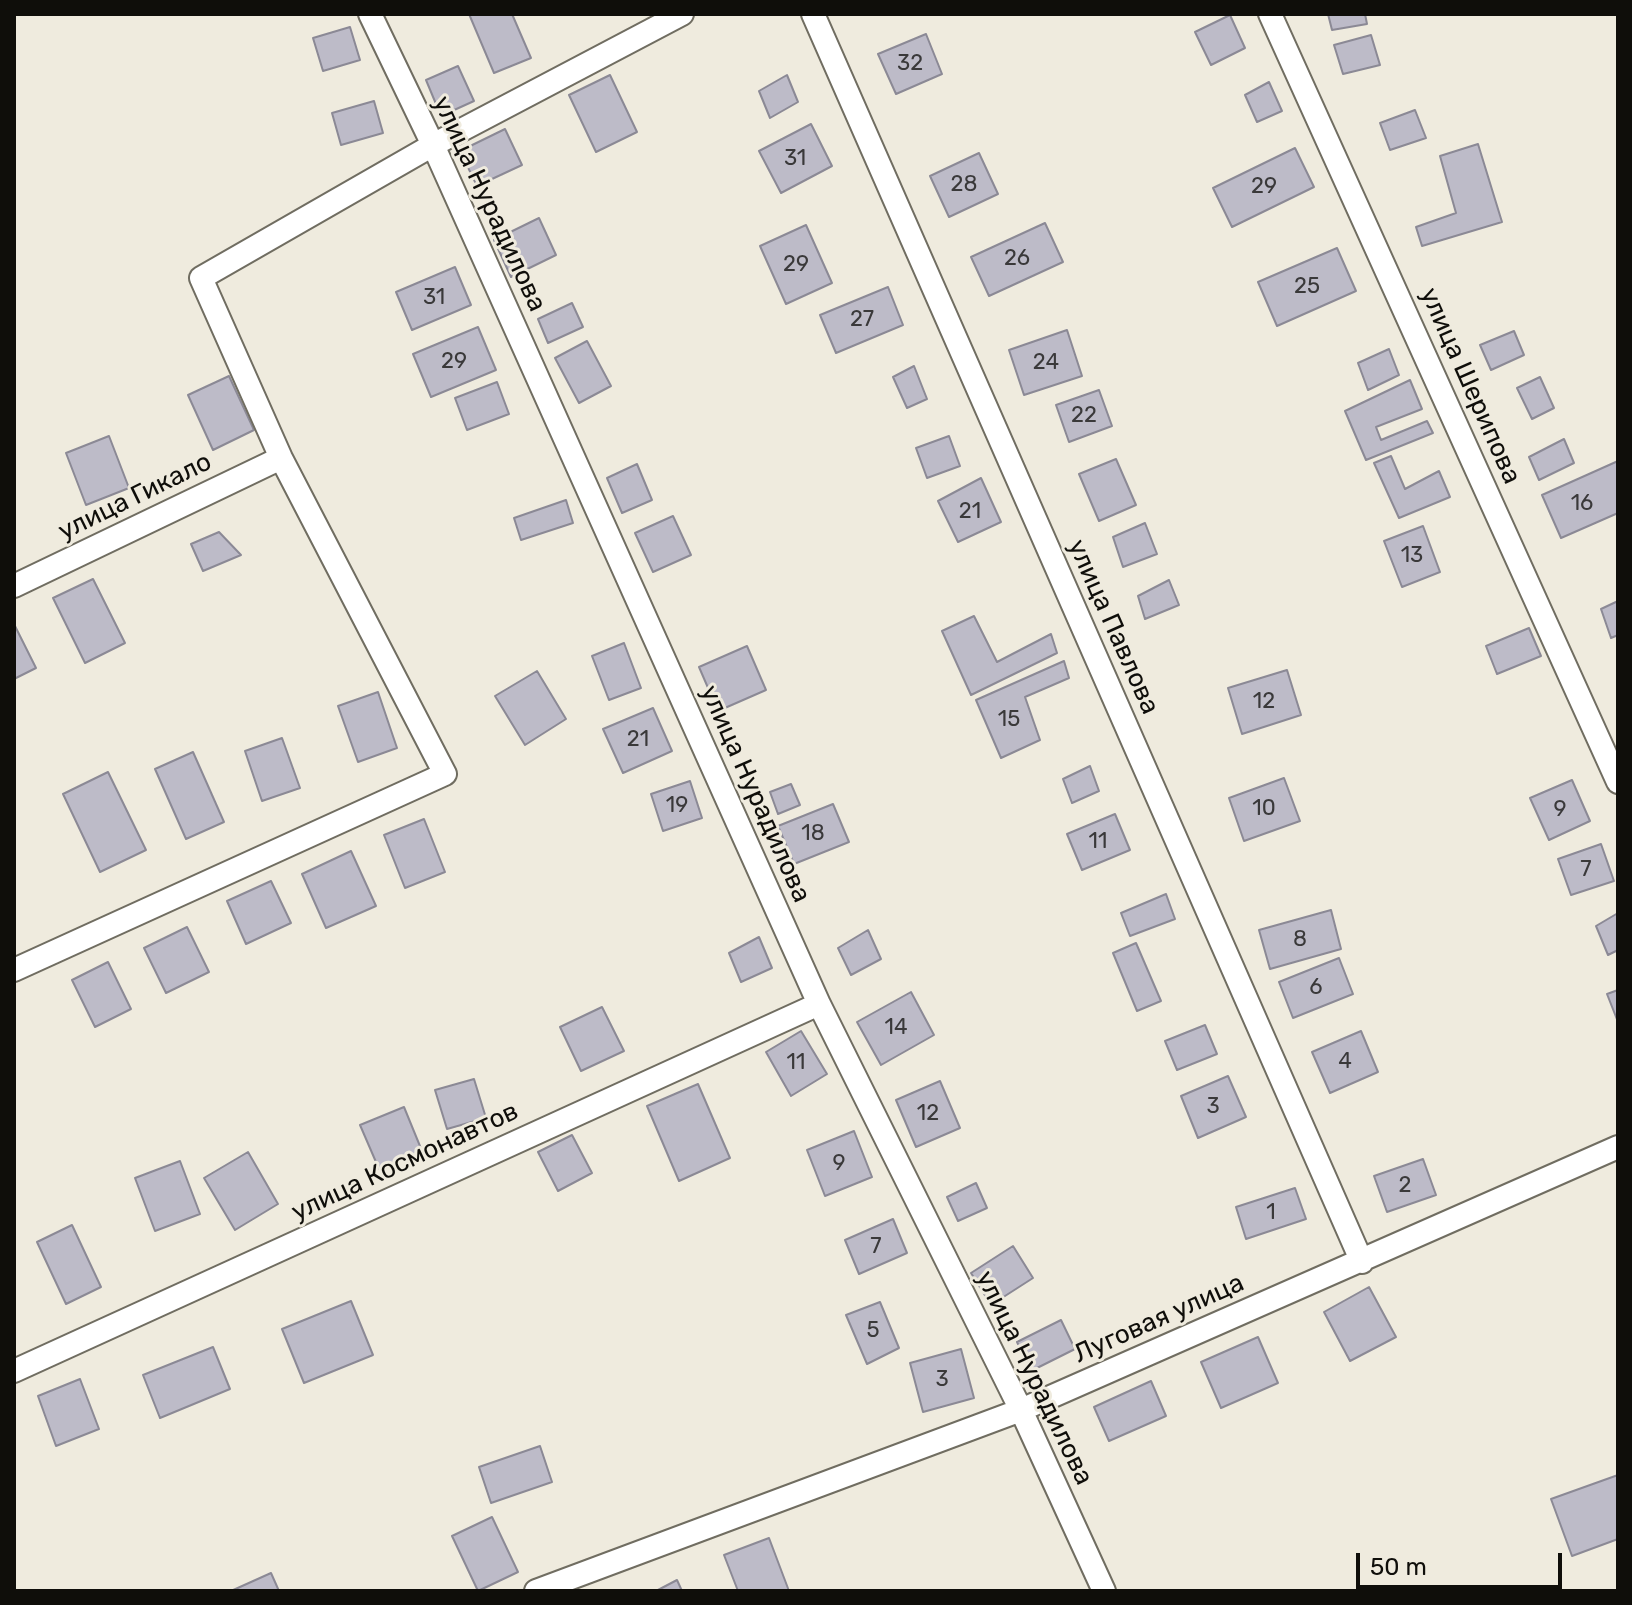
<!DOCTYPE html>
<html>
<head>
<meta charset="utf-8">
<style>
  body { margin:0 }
  #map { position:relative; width:1632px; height:1605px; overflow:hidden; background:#efebde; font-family:Rubik,sans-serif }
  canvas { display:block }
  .frame { position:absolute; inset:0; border:16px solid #0f0e0a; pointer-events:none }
  .scale { position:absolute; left:1356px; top:1553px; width:206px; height:36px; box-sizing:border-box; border:4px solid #0f0e0a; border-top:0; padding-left:10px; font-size:24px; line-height:28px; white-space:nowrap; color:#0f0e0a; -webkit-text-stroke:6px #efebde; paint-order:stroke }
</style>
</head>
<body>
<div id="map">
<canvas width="1632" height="1605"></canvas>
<div class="frame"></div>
<div class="scale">50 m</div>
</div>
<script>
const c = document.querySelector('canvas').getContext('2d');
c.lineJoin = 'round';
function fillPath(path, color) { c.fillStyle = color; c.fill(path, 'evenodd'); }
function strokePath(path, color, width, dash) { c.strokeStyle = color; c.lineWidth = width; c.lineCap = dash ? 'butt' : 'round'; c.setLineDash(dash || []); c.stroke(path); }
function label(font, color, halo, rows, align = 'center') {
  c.font = font + ' Rubik,sans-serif'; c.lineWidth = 6; c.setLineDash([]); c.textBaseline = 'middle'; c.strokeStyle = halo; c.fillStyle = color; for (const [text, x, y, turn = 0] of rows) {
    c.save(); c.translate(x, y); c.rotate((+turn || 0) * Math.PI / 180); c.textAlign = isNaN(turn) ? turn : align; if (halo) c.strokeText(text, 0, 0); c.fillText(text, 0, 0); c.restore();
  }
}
const building = new Path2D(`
  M 469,14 L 512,14 L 531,58 L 494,73 Z
  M 1328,14 L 1365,14 L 1367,24 L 1332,30 Z
  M 1230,15 L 1245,48 L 1211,65 L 1195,32 Z
  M 350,27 L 360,60 L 323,71 L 313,38 Z
  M 926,34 L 942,74 L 896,94 L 878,54 Z
  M 1371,35 L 1380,65 L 1343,74 L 1334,45 Z
  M 458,66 L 474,101 L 441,116 L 426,80 Z
  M 610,75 L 637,132 L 596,152 L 569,95 Z
  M 787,75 L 798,102 L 770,118 L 759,91 Z
  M 1269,82 L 1282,111 L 1257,122 L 1245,95 Z
  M 374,101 L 383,133 L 341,145 L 332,113 Z
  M 1415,110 L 1426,138 L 1390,150 L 1380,123 Z
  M 811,124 L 832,166 L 781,193 L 759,151 Z
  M 505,129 L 522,165 L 477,186 L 460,151 Z
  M 1478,144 L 1502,222 L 1422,246 L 1416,227 L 1456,213 L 1440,156 Z
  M 1295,148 L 1314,187 L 1232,227 L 1213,188 Z
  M 979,153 L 998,194 L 949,217 L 930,176 Z
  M 539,218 L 556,255 L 511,277 L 494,240 Z
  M 1045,223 L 1063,262 L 989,296 L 971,257 Z
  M 806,225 L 832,283 L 786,304 L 760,246 Z
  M 1337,248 L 1356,291 L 1277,326 L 1258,282 Z
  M 455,267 L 471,305 L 412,330 L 396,292 Z
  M 888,287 L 903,325 L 836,353 L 820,315 Z
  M 572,303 L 583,327 L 548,343 L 538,319 Z
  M 478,327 L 496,370 L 431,397 L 413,354 Z
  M 1067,330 L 1082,376 L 1024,395 L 1009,350 Z
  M 1514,331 L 1524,355 L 1491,370 L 1480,345 Z
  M 587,341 L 611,386 L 579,403 L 555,358 Z
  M 1389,349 L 1399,375 L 1368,390 L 1358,363 Z
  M 914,366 L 927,399 L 907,408 L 893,377 Z
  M 229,376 L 254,430 L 213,450 L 188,395 Z
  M 1540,377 L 1554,408 L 1532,419 L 1517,388 Z
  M 1410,380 L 1422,409 L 1376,427 L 1381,440 L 1427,421 L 1433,433 L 1366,460 L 1345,411 Z
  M 497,382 L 509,414 L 467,430 L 455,398 Z
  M 1099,390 L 1112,426 L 1069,442 L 1056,405 Z
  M 109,436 L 129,488 L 86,505 L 66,453 Z
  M 949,436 L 960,466 L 927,478 L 916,448 Z
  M 1564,439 L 1574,463 L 1539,480 L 1529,457 Z
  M 1391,456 L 1405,489 L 1439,471 L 1450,497 L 1399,518 L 1374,463 Z
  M 1116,459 L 1136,505 L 1099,521 L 1079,474 Z
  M 1618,461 L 1618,513 L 1561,538 L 1542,495 Z
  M 637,464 L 652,500 L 622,513 L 607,478 Z
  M 981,478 L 1001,522 L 958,542 L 938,501 Z
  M 566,500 L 573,523 L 521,540 L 514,518 Z
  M 673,516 L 691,555 L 653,572 L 635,533 Z
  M 1145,523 L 1157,554 L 1123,567 L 1113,537 Z
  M 1423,526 L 1440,572 L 1402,587 L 1384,541 Z
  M 219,532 L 241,555 L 203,571 L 191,544 Z
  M 93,579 L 125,643 L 85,663 L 53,598 Z
  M 1169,580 L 1179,605 L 1145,619 L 1138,596 Z
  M 1618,601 L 1618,635 L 1611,638 L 1601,609 Z
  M 974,616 L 997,662 L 1051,634 L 1057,653 L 971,695 L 942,631 Z
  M 14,624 L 36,668 L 14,679 Z
  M 1529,628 L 1541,656 L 1497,674 L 1486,646 Z
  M 624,643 L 641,688 L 609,700 L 592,656 Z
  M 747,646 L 766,690 L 718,711 L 699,667 Z
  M 1064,661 L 1069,678 L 1025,697 L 1040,740 L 1001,758 L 976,700 Z
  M 1287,670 L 1301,715 L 1242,734 L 1228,688 Z
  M 537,671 L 566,719 L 525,745 L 495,696 Z
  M 378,692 L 397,748 L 358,762 L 338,706 Z
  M 653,708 L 672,751 L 623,773 L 603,729 Z
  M 282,738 L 300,788 L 262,801 L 245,751 Z
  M 193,752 L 224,822 L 186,839 L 155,769 Z
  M 1090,766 L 1099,791 L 1072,803 L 1063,779 Z
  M 108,772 L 146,850 L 100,872 L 63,794 Z
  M 1284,778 L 1300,821 L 1244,841 L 1229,798 Z
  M 1572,780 L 1590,821 L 1549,840 L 1530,798 Z
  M 690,781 L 702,818 L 663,831 L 651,794 Z
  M 791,784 L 800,805 L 778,814 L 770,792 Z
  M 833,804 L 849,842 L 794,864 L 778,826 Z
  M 1115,814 L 1130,850 L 1082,870 L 1067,834 Z
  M 424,819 L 445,872 L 405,888 L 384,835 Z
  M 1601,844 L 1614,881 L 1571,895 L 1558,859 Z
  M 351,851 L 376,906 L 326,928 L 302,874 Z
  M 271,881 L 291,923 L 246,944 L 227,901 Z
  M 1166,894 L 1175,919 L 1130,936 L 1121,913 Z
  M 1331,910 L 1341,949 L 1270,969 L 1259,930 Z
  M 1618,913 L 1618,950 L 1608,955 L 1596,926 Z
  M 187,927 L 209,972 L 166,993 L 144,948 Z
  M 868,930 L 881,959 L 851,975 L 838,948 Z
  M 759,937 L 772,968 L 741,982 L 729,953 Z
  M 1136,943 L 1161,1001 L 1137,1011 L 1113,953 Z
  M 1339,958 L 1353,994 L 1293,1018 L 1279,982 Z
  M 108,962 L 131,1009 L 95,1027 L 72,980 Z
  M 1618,990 L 1618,1022 L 1607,994 Z
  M 911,992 L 934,1035 L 881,1065 L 857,1022 Z
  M 602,1007 L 624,1051 L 581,1071 L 560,1027 Z
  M 1205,1025 L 1217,1054 L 1177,1070 L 1165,1041 Z
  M 801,1031 L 827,1074 L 791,1096 L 766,1052 Z
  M 1361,1031 L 1378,1072 L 1330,1093 L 1312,1052 Z
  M 1228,1076 L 1246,1117 L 1198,1138 L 1181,1096 Z
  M 474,1079 L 486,1118 L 447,1129 L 435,1090 Z
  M 940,1081 L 960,1128 L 916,1147 L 896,1100 Z
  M 698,1084 L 730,1158 L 679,1181 L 647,1106 Z
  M 404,1107 L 422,1151 L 379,1169 L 360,1125 Z
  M 854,1131 L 872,1177 L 825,1196 L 807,1150 Z
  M 572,1135 L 592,1173 L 558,1191 L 538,1152 Z
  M 248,1152 L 278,1204 L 235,1230 L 204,1178 Z
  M 1423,1159 L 1436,1195 L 1387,1212 L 1374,1176 Z
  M 180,1161 L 200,1214 L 155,1231 L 135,1178 Z
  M 976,1183 L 987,1208 L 958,1221 L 947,1197 Z
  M 1295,1188 L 1306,1219 L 1246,1239 L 1236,1207 Z
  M 893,1219 L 907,1253 L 859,1274 L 845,1240 Z
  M 72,1225 L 101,1287 L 66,1304 L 37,1242 Z
  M 1013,1246 L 1033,1278 L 991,1305 L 971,1273 Z
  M 1369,1287 L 1396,1337 L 1350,1361 L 1324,1312 Z
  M 351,1301 L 373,1355 L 304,1383 L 282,1329 Z
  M 880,1302 L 899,1348 L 867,1364 L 846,1315 Z
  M 1061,1320 L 1075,1349 L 1031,1371 L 1017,1342 Z
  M 1258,1337 L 1278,1383 L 1221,1408 L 1201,1362 Z
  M 213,1347 L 230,1389 L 160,1418 L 143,1375 Z
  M 961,1349 L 974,1398 L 923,1412 L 910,1363 Z
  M 80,1379 L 99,1429 L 56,1446 L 38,1396 Z
  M 1151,1381 L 1166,1416 L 1109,1441 L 1094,1407 Z
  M 540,1446 L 552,1482 L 491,1503 L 479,1467 Z
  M 1618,1475 L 1618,1539 L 1572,1556 L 1551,1499 Z
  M 492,1517 L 518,1572 L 478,1591 L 452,1536 Z
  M 769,1538 L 789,1591 L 738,1591 L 724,1555 Z
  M 271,1573 L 279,1591 L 231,1591 Z
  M 677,1580 L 682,1591 L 656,1591 Z`);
fillPath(building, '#bdbbc8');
strokePath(building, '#8b8995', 2);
const minor = new Path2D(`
  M 370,14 L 433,145 L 819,1004 L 1021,1410 L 1104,1591
  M 813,14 L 1362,1262
  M 1270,14 L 1618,782
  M 14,586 L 281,458
  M 14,970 L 445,774 L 281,458 L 201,278 L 433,145 L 682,14
  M 14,1371 L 819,1004
  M 536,1591 L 1021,1410 L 1618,1147`);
strokePath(minor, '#706d61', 26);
strokePath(minor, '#fff', 22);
label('22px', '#3a393a', null, [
  ["32",910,64],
  ["31",795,159],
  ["28",964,185],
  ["29",1264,187],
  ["26",1017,259],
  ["29",796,265],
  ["25",1307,287],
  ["31",434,298],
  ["27",862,320],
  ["29",454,362],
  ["24",1046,363],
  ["22",1084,416],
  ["16",1582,504],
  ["21",970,512],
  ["13",1412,556],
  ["12",1264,702],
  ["15",1009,720],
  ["21",638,740],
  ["19",677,806],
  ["10",1264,809],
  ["9",1560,810],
  ["18",813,834],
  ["11",1098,842],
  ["7",1586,870],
  ["8",1300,940],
  ["6",1316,988],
  ["14",896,1028],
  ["4",1345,1062],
  ["11",796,1063],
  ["3",1213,1107],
  ["12",928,1114],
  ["9",839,1164],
  ["2",1405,1186],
  ["1",1271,1213],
  ["7",876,1247],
  ["5",873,1331],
  ["3",942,1380]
]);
label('26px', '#0f0e0a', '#efebde', [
  ["улица Нурадилова",489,204,65],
  ["улица Шерипова",1470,386,66],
  ["улица Гикало",135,497,-26],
  ["улица Павлова",1113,627,66],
  ["улица Нурадилова",755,794,66],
  ["улица Космонавтов",405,1162,-25],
  ["Луговая улица",1159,1319,-24],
  ["улица Нурадилова",1034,1378,64]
]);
</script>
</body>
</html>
